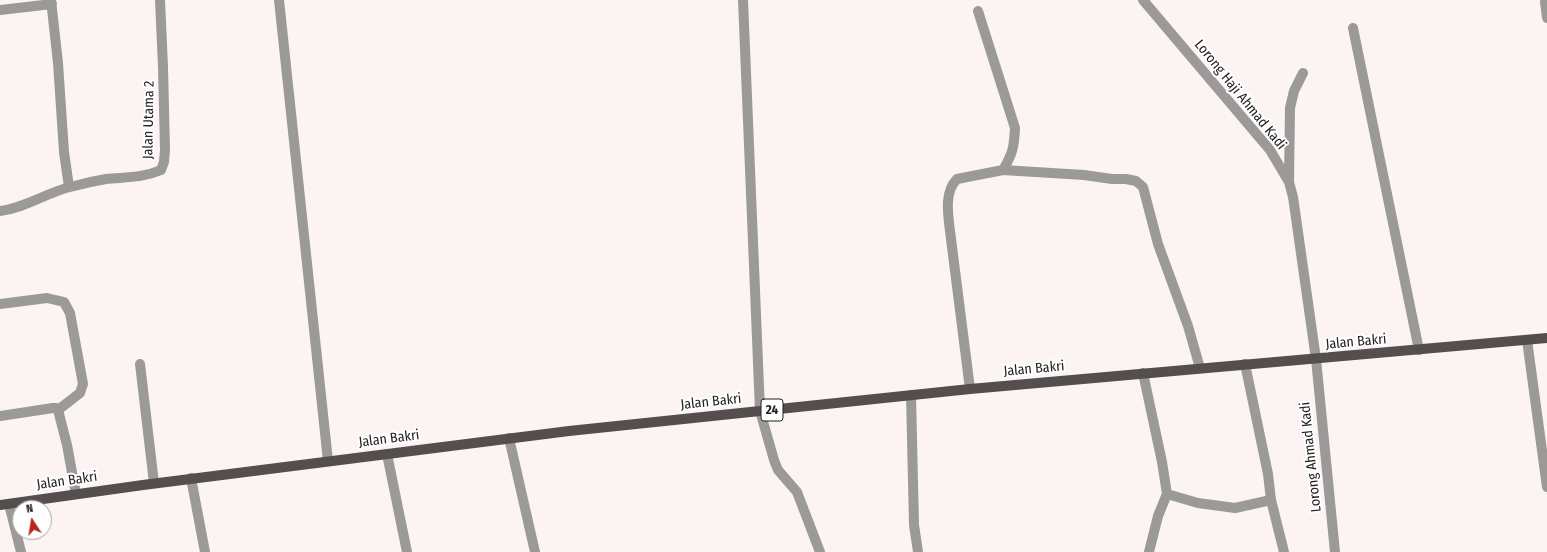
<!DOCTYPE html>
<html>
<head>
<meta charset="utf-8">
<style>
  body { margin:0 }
  #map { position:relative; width:1547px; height:552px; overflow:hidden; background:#fbf4f3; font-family:"Fira Sans Condensed",sans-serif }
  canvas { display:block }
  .north { position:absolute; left:12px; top:500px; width:40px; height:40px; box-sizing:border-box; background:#fff; border:1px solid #a7a6a6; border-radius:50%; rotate:348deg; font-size:11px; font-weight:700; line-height:16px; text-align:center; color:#242121 }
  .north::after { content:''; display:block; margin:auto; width:14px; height:18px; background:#b5261b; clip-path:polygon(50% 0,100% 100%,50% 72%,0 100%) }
</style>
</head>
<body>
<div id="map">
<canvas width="1547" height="552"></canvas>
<div class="north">N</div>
</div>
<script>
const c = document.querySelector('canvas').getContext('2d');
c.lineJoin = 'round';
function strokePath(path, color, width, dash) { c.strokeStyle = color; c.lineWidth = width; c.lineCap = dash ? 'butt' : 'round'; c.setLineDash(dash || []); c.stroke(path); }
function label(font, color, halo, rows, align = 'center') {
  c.font = font + ' "Fira Sans Condensed",sans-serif'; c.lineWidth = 4; c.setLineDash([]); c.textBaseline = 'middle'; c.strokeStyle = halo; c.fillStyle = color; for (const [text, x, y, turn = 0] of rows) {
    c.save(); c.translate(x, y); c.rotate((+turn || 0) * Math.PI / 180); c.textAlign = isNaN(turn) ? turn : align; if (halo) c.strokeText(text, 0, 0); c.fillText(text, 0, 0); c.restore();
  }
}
strokePath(new Path2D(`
  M 279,0 L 328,461
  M 743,0 L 760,411
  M 1545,2 L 1547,18
  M 1353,28 L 1419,350
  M 0,304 L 47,298 L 64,302 L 70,313 L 83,384 L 80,393 L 58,410
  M 1527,340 L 1547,487
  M 140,364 L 154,483
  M 911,395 L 914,525 L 918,552
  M 509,438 L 535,552
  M 387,454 L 407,552
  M 1271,500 L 1284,552`), '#9c9999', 10);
strokePath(new Path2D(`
  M 51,0 L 58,63 L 64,152 L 69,187
  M 1143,0 L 1270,150 L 1289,182 L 1293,197 L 1316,359 L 1335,552
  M 0,10 L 52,4
  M 978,11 L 1015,128 C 1014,147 1013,153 1003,170
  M 1289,182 L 1290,108 L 1294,91 L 1303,73
  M 0,211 C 25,208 46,193 70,187 C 81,184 94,181 106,179 C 125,177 143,178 161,170 L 164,162 L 165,150 L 163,67 L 160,0
  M 1143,373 L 1162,462 L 1167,494 L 1158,516 L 1149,552
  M 970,389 L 950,231 C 948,214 944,192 957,179 L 1003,170 L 1084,175 L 1112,179 L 1126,179 L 1136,181 L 1143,187 L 1158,244 L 1188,326 L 1200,368
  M 760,411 L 774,460 L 778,470 L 797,492 L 820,552
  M 0,416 L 53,408 L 56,408 L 58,410 L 67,445 L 76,494
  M 191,478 L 205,552
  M 1167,494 L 1198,503 L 1235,508 L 1271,500 L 1268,474 L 1245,364
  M 9,504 L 21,552`), '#9c9999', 10);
strokePath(new Path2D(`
  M 0,505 L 143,485 L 569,431 L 970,389 L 1547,338`), '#544f4e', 10);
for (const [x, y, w] of [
  [772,410,22]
]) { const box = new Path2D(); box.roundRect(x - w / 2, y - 11, w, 22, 3); c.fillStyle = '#fff'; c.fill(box); strokePath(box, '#242121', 1); }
label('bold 13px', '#242121', null, [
  ["24",772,410]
]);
label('14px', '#242121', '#fff', [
  ["Lorong Haji Ahmad Kadi",1240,95,51],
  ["Jalan Utama 2",149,120,-89],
  ["Jalan Bakri",1356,342,-5],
  ["Jalan Bakri",1034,369,-5],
  ["Jalan Bakri",711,402,-6],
  ["Jalan Bakri",389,439,-7],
  ["Lorong Ahmad Kadi",1311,457,-96],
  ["Jalan Bakri",67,481,-8]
]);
</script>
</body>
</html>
